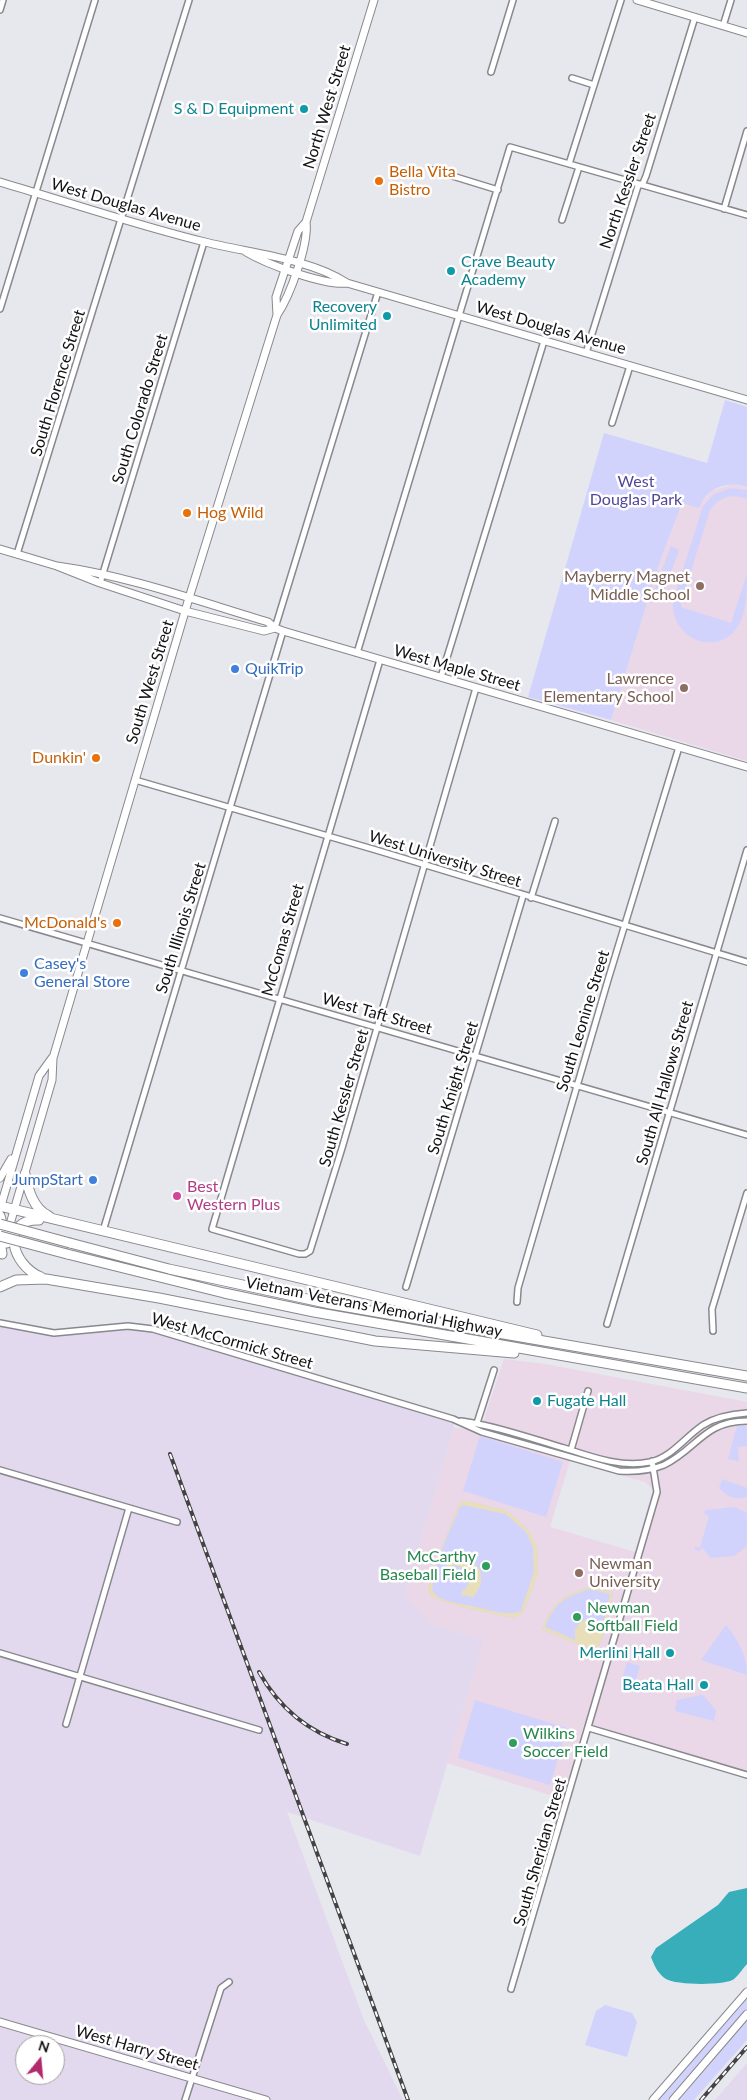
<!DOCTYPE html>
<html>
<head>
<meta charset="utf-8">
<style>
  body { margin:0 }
  #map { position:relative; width:747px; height:2100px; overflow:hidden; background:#e7e7ee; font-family:Lato,sans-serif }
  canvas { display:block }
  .north { position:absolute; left:15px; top:2035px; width:50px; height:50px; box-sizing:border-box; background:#fff; border:1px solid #a1a1a1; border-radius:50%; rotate:17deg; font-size:14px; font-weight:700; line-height:20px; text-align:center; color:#131315 }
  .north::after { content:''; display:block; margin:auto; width:18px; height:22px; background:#b12a6c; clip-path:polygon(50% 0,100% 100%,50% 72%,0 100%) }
</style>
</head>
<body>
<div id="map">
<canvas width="747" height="2100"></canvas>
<div class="north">N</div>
</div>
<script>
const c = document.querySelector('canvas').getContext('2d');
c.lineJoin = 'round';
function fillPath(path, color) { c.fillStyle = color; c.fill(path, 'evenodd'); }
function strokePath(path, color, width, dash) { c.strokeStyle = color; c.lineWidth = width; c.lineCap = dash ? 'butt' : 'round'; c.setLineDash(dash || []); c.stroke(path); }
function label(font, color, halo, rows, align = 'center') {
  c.font = font + ' Lato,sans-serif'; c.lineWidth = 5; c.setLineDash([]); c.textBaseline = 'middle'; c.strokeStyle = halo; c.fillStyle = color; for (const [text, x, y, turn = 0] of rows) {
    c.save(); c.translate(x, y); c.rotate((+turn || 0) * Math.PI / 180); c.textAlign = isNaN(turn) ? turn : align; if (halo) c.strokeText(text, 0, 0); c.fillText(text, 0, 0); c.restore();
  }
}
fillPath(new Path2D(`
  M 0,1324 L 54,1333 L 153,1329 L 453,1419 L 454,1428 L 405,1595 L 432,1624 L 484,1640 L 420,1856 L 287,1812 L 364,2020 L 403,2100 L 0,2100 ZM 25,2045 L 55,2045 L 55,2075 L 25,2075 Z
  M 747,2063 L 747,2100 L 715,2100 Z`), '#e3d9ee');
fillPath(new Path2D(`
  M 732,484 L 747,487 L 747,761 L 611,720 L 660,561 L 682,503 L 702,502 L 712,491 Z
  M 504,1359 L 545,1364 L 747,1402 L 747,1772 L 584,1724 L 563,1799 L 447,1763 L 484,1640 L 432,1624 L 405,1595 L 454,1428 L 469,1429 L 479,1434 ZM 570,1461 L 645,1482 L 653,1489 L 635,1552 L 550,1527 Z`), '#ead7e7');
fillPath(new Path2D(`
  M 725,400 L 747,407 L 747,487 C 727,480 707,488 699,508 L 682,503 L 660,561 L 611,720 L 528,697 L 604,433 L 707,463 Z
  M 731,488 L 747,490 L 747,499 C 732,493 719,497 710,510 L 682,600 L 681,607 L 731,623 L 747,574 C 747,591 747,611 738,626 C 717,659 670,638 673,601 L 703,506 L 714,494 Z
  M 671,546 L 679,550 L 661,600 L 652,597 Z
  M 737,1426 L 747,1426 L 747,1446 L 738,1447 L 739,1461 L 728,1459 Z
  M 480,1436 L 563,1462 L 546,1517 L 463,1491 Z
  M 722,1479 L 747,1488 L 747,1497 C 734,1500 728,1497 719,1488 Z
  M 467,1501 L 508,1511 L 529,1531 L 537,1547 L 538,1573 L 523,1613 L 513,1618 L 462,1607 L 439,1600 L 431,1596 L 428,1589 L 437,1559 L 460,1502 Z
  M 735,1507 L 747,1513 L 747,1546 L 734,1556 L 710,1558 L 703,1548 L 699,1551 L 695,1550 L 695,1547 L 700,1548 L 709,1516 L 704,1514 L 705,1510 Z
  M 589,1587 L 613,1592 C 610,1607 606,1642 594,1650 L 569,1641 L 542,1629 C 554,1601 561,1597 589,1587 Z
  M 726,1625 C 738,1640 747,1655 747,1675 L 701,1660 Z
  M 627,1662 L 640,1666 L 633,1690 L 620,1686 Z
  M 701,1695 L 704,1696 L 716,1711 L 714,1721 L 675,1711 L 677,1700 Z
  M 475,1700 L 567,1728 L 550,1785 L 458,1758 Z
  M 747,1997 L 747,2008 L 667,2100 L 657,2100 Z
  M 605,2005 L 632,2013 L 637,2022 L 627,2057 L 585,2045 L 596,2011 Z
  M 747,2021 L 747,2040 L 694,2100 L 679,2100 Z`), '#d2d3fc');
fillPath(new Path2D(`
  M 467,1501 L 508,1511 L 529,1531 L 537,1547 L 538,1573 L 523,1613 L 513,1618 L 462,1607 L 439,1600 L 431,1596 L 428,1589 L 437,1559 L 460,1502 ZM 463,1505 L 506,1514 L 526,1532 L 533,1547 L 534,1572 L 521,1611 C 506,1617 487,1609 472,1606 C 462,1604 442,1602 435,1594 C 424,1584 454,1522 460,1507 Z
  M 451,1555 C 476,1555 492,1576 473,1597 L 461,1595 L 463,1590 L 466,1589 L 471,1574 L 469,1570 L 454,1565 L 451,1567 L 447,1566 Z
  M 589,1587 L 613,1592 C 610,1607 606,1642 594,1650 L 569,1641 L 542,1629 C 554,1601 561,1597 589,1587 ZM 589,1589 L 610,1594 L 603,1626 L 591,1619 L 581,1621 L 575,1630 L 575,1640 L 545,1627 C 555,1602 564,1598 589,1589 Z`), '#e8deb9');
fillPath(new Path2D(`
  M 747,1888 L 747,1964 C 743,1968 739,1975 734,1979 C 725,1986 675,1985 666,1979 C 658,1974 654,1965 651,1957 L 656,1948 L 718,1905 L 729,1892 Z`), '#38aeba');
const street = new Path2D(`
  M 0,10 L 3,0
  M 723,26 L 731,0
  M 491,72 L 513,0
  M 572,78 L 594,85
  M 569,164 L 621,0
  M 433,170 L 498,190
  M 724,209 L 747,131
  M 562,220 L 579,167
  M 0,309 L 95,0
  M 586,353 L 638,186 L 643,183 L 646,176 L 695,17
  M 612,423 L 630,366
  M 17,554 L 189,0
  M 100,583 L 204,242
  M 275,628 L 378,292
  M 357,653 L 510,147 L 747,215
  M 380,660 L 212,1229 L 299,1254 L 305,1254 L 310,1251 L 342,1148 L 476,688
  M 441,677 L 544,341
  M 135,780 L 376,850 L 747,962
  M 531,898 L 555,821
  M 0,918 L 747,1135
  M 103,1231 L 283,631
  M 406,1287 L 523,896
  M 517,1302 L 518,1288 L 608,980 L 679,747
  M 0,1323 L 54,1333 L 128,1326 L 153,1329 L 453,1419 L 482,1432 L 619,1471 C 634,1472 649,1471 664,1465 C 697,1449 704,1421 747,1421
  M 607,1324 L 747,850
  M 713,1331 L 712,1309 L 747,1193
  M 461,1421 C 496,1426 530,1438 564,1448 C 592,1457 621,1468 650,1462 C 672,1457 685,1437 703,1425 C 716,1417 732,1414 747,1413
  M 477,1423 L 494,1370
  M 571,1450 L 588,1391
  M 0,1470 L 177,1522
  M 0,1653 L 259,1730
  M 66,1724 L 129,1508
  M 589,1728 L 747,1775
  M 511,1989 L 657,1492 L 652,1461
  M 185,2100 L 221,1988 L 229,1982`);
const secondary = new Path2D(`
  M 637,0 L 747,33
  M 0,182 C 68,202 136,225 205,242 C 248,253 309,258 347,283 L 747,400
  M 246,252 C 266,264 325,286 347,283
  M 277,315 L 276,297 L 298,231 L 306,222
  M 0,549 L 57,566 L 100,583 L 185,611 L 264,631 L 275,628
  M 57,566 C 129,576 198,601 268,622 L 275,628 L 283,631 L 747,767
  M 0,1178 L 11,1159
  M 0,1209 L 39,1076 L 52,1058
  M 8,1231 L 52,1080 L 53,1058 L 189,598 L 277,315 C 290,296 309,244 306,222 L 374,0
  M 0,2022 L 266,2100
  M 653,2100 L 747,1992
  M 673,2100 L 747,2014`);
const highway = new Path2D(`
  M 25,1174 C 28,1189 33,1209 49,1216
  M 0,1206 L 537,1335
  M 0,1216 L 7,1243
  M 39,1220 C 0,1219 11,1265 41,1277
  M 0,1241 L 2,1254
  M 70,1243 L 169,1269 L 330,1304 L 747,1376
  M 67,1254 L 224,1293 L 314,1312 L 747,1388
  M 0,1287 L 16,1280 L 46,1279 L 159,1298 L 375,1341 L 514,1353`);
strokePath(street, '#88888e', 8);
strokePath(secondary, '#88888e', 9);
strokePath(highway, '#88888e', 11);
strokePath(street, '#fff', 5);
strokePath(secondary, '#fff', 7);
strokePath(highway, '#fff', 9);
const rail = new Path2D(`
  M 170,1454 L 408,2100
  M 259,1672 C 279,1708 308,1732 347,1744
  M 701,2100 L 747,2047`);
strokePath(rail, '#434346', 4);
strokePath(rail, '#fff', 2, [5.5]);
const highwayBridge = new Path2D(`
  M 0,1224 L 70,1243
  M 0,1236 L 67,1254`);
strokePath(highwayBridge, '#88888e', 11, []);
strokePath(highwayBridge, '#fff', 9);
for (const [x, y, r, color] of [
  [304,109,5,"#0f9aa8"],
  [379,181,5,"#e8710a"],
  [451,271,5,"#0f9aa8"],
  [387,316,5,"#0f9aa8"],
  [187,513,5,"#e8710a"],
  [700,586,5,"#8d6e63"],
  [235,669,5,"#3f7fe0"],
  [684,688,5,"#8d6e63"],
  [96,758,5,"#e8710a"],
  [117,923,5,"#e8710a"],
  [24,973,5,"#3f7fe0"],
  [93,1180,5,"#3f7fe0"],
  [177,1196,5,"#d1479c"],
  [537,1401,5,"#0f9aa8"],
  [486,1566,5,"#2e9e5b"],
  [579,1573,5,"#8d6e63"],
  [577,1617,5,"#2e9e5b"],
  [670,1653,5,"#0f9aa8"],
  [704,1685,5,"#0f9aa8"],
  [513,1743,5,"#2e9e5b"]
]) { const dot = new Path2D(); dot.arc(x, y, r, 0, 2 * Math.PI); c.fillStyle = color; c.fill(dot); strokePath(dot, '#fff', 2); }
label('16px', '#131315', '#fff', [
  ["North West Street",327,107,-73],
  ["North Kessler Street",628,181,-71],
  ["West Douglas Avenue",126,205,16],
  ["West Douglas Avenue",551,328,16],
  ["South Florence Street",58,383,-73],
  ["South Colorado Street",140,409,-73],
  ["West Maple Street",457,668,16],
  ["South West Street",150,682,-73],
  ["West University Street",445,859,17],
  ["South Illinois Street",181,928,-73],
  ["McComas Street",283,940,-74],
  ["West Taft Street",377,1014,16],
  ["South Leonine Street",583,1021,-73],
  ["South All Hallows Street",665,1083,-74],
  ["South Knight Street",453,1088,-73],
  ["South Kessler Street",344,1098,-74],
  ["Vietnam Veterans Memorial Highway",374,1307,11],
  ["West McCormick Street",232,1341,16],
  ["South Sheridan Street",540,1852,-74],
  ["West Harry Street",137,2048,16]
]);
label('16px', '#0d838f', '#fff', [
  ["S & D Equipment",294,109],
  ["Crave Beauty",461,262,"left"],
  ["Academy",461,280,"left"],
  ["Recovery",377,307],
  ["Unlimited",377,325],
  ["Fugate Hall",547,1401,"left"],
  ["Merlini Hall",660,1653],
  ["Beata Hall",694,1685]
], 'right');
label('16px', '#c56008', '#fff', [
  ["Bella Vita",389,172],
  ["Bistro",389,190],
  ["Hog Wild",197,513],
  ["Dunkin'",86,758,"right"],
  ["McDonald's",107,923,"right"]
], 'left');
label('16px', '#50479b', '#fff', [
  ["West",636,482],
  ["Douglas Park",636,500]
]);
label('16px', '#785e54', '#fff', [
  ["Mayberry Magnet",690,577],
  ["Middle School",690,595],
  ["Lawrence",674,679],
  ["Elementary School",674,697],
  ["Newman",589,1564,"left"],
  ["University",589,1582,"left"]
], 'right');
label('16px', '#366cbe', '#fff', [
  ["QuikTrip",245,669],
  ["Casey's",34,964],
  ["General Store",34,982],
  ["JumpStart",83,1180,"right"]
], 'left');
label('16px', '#b23c85', '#fff', [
  ["Best",187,1187],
  ["Western Plus",187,1205]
], 'left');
label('16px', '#27864d', '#fff', [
  ["McCarthy",476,1557,"right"],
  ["Baseball Field",476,1575,"right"],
  ["Newman",587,1608],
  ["Softball Field",587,1626],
  ["Wilkins",523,1734],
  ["Soccer Field",523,1752]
], 'left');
</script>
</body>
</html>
